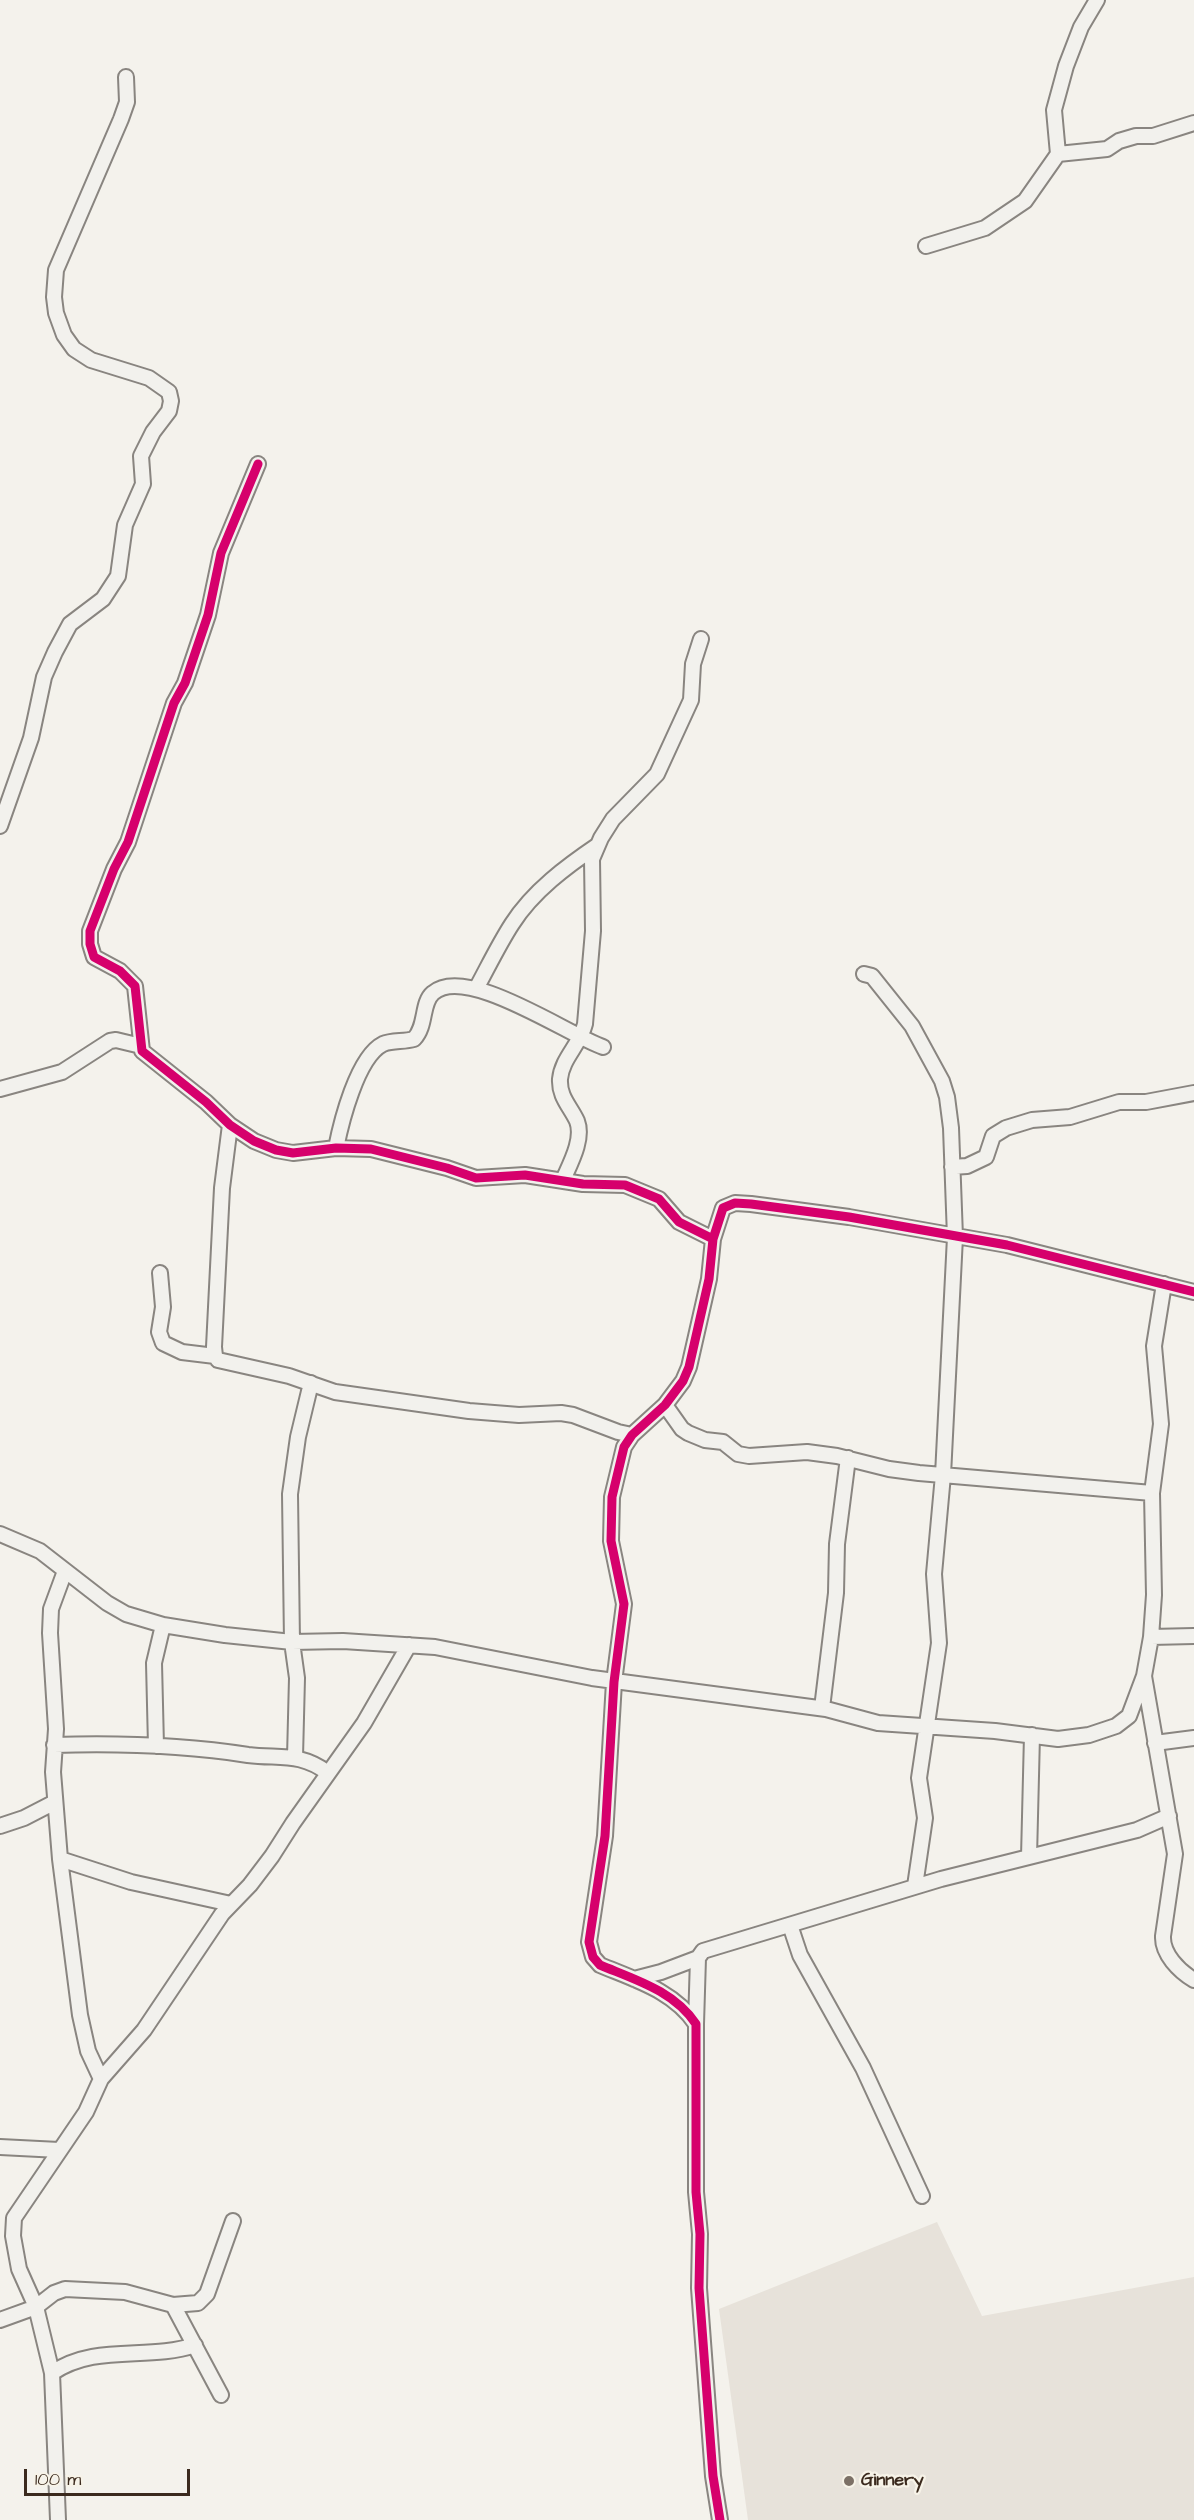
<!DOCTYPE html>
<html>
<head>
<meta charset="utf-8">
<style>
  body { margin:0 }
  #map { position:relative; width:1194px; height:2520px; overflow:hidden; background:#f4f2ec; font-family:"Architects Daughter",sans-serif }
  canvas { display:block }
  .scale { position:absolute; left:24px; top:2469px; width:166px; height:27px; box-sizing:border-box; border:3px solid #3b2a1e; border-top:0; padding-left:8px; font-size:18px; line-height:21px; white-space:nowrap; color:#3b2a1e; -webkit-text-stroke:4px #f7f3e8; paint-order:stroke }
</style>
</head>
<body>
<div id="map">
<canvas width="1194" height="2520"></canvas>
<div class="scale">100 m</div>
</div>
<script>
const c = document.querySelector('canvas').getContext('2d');
c.lineJoin = 'round';
function fillPath(path, color) { c.fillStyle = color; c.fill(path, 'evenodd'); }
function strokePath(path, color, width, dash) { c.strokeStyle = color; c.lineWidth = width; c.lineCap = dash ? 'butt' : 'round'; c.setLineDash(dash || []); c.stroke(path); }
function label(font, color, halo, rows, align = 'center') {
  c.font = font + ' "Architects Daughter",sans-serif'; c.lineWidth = 4.5; c.setLineDash([]); c.textBaseline = 'middle'; c.strokeStyle = halo; c.fillStyle = color; for (const [text, x, y, turn = 0] of rows) {
    c.save(); c.translate(x, y); c.rotate((+turn || 0) * Math.PI / 180); c.textAlign = isNaN(turn) ? turn : align; if (halo) c.strokeText(text, 0, 0); c.fillText(text, 0, 0); c.restore();
  }
}
fillPath(new Path2D(`
  M 937,2222 L 982,2316 L 1194,2277 L 1194,2520 L 748,2520 L 719,2309 Z`), '#e7e2da');
const street = new Path2D(`
  M 1058,154 L 1107,149 L 1119,141 L 1136,136 L 1153,136 L 1194,123
  M 926,246 L 985,228 L 1025,201 L 1058,154 L 1054,110 L 1066,66 L 1081,27 L 1097,0
  M 258,464 L 221,553 L 208,615 L 185,683 L 174,703 L 128,842 L 114,869 L 90,931 L 90,944 L 94,957 L 120,971 L 135,986 L 142,1051 L 206,1102 L 230,1125 L 254,1141 L 276,1150 L 293,1153 L 336,1148 L 371,1149 L 447,1168 L 476,1178 L 525,1175 L 583,1184 L 625,1185 L 659,1199 L 679,1222 L 713,1239
  M 0,826 L 31,738 L 44,677 L 55,652 L 70,624 L 103,599 L 118,576 L 125,525 L 143,484 L 141,456 L 153,432 L 169,411 L 171,401 L 169,392 L 149,378 L 91,360 L 74,349 L 64,335 L 56,313 L 54,297 L 56,270 L 121,119 L 127,102 L 126,77
  M 864,974 L 872,976 L 912,1026 L 942,1081 L 947,1097 L 951,1128 L 955,1237 L 943,1475 L 934,1574 L 939,1643 L 919,1778 L 925,1818 L 915,1886
  M 476,989 C 488,967 499,944 512,924 C 533,891 567,866 598,845
  M 0,1089 L 62,1072 L 110,1041 L 116,1040 L 141,1046
  M 230,1125 L 222,1188 L 214,1347 L 215,1356 L 218,1360 L 289,1376 L 335,1392 L 469,1411 L 519,1415 L 561,1413 L 573,1415 L 618,1432 L 632,1435
  M 336,1148 C 341,1123 357,1057 383,1044 C 392,1040 404,1042 414,1039 C 427,1025 421,1003 433,993 C 466,964 568,1035 603,1047
  M 952,1167 L 967,1166 L 986,1157 L 993,1136 L 1006,1128 L 1032,1120 L 1070,1117 L 1119,1102 L 1146,1102 L 1194,1093
  M 563,1180 C 570,1164 584,1139 577,1121 C 570,1106 559,1097 560,1079 C 562,1058 580,1045 585,1024 L 593,931 L 592,859 L 601,838 L 613,819 L 657,774 L 691,700 L 693,664 L 701,639
  M 160,1273 L 163,1307 L 159,1332 L 163,1343 L 182,1352 L 215,1356
  M 1164,1284 L 1154,1346 L 1161,1424 L 1152,1493 L 1154,1595 L 1151,1637 L 1144,1676 L 1175,1854 L 1163,1936 C 1162,1954 1179,1971 1194,1980
  M 665,1405 L 682,1429 L 688,1433 L 705,1440 L 723,1442 L 738,1454 L 749,1456 L 807,1452 L 837,1456 L 889,1469 L 919,1473 L 1152,1493
  M 0,1534 L 40,1551 L 107,1603 L 126,1614 L 163,1625 L 225,1635 L 292,1642 L 343,1641 L 435,1647 L 592,1678 L 826,1709 L 878,1723 L 995,1731 L 1058,1739 L 1089,1735 L 1116,1726 L 1129,1716 L 1144,1676
  M 65,1571 L 51,1609 L 50,1633 L 56,1729 L 53,1772 L 60,1859 L 80,2015 L 88,2051 L 101,2079
  M 1151,1637 L 1194,1636
  M 822,1708 L 836,1593 L 837,1544 L 848,1458
  M 1155,1743 L 1194,1738
  M 54,1745 C 119,1743 184,1745 248,1755 C 280,1759 300,1752 328,1773
  M 156,1746 L 154,1663 L 163,1625
  M 295,1757 L 297,1678 L 292,1642 L 290,1494 L 298,1437 L 311,1383
  M 0,1826 L 24,1818 L 55,1802
  M 1029,1857 L 1032,1735
  M 60,1859 L 131,1882 L 231,1904
  M 790,1925 L 800,1955 L 863,2068 L 922,2196
  M 634,1979 L 661,1972 L 698,1958
  M 696,2024 L 698,1958 L 703,1951 L 941,1879 L 1137,1830 L 1169,1816
  M 0,2147 L 59,2150
  M 173,2305 L 221,2395
  M 0,2320 L 36,2307 L 54,2293 L 65,2289 L 125,2292 L 173,2305 L 198,2303 L 207,2294 L 233,2221
  M 52,2373 C 96,2343 148,2361 195,2345
  M 58,2520 L 52,2373 L 36,2307 L 19,2269 L 13,2236 L 14,2218 L 86,2112 L 101,2079 L 144,2030 L 222,1914 L 250,1885 L 272,1856 L 293,1823 L 364,1723 L 409,1645
  M 720,2520 L 713,2476 L 699,2288 L 700,2234 L 696,2192 L 696,2024 C 674,1991 636,1980 600,1965 L 593,1957 L 589,1942 L 605,1836 L 614,1682 L 624,1604 L 611,1541 L 612,1497 L 624,1447 L 632,1435 L 665,1405 L 683,1381 L 689,1367 L 709,1279 L 713,1239 L 723,1208 L 735,1203 L 751,1204 L 849,1217 L 1007,1245 L 1194,1292`);
strokePath(street, '#898580', 18);
strokePath(street, '#f2f1ed', 14);
strokePath(new Path2D(`
  M 258,464 L 221,553 L 208,615 L 185,683 L 174,703 L 128,842 L 114,869 L 90,931 L 90,944 L 94,957 L 120,971 L 135,986 L 142,1051 L 206,1102 L 230,1125 L 254,1141 L 276,1150 L 293,1153 L 336,1148 L 371,1149 L 447,1168 L 476,1178 L 525,1175 L 583,1184 L 625,1185 L 659,1199 L 679,1222 L 713,1239
  M 720,2520 L 713,2476 L 699,2288 L 700,2234 L 696,2192 L 696,2024 C 674,1991 636,1980 600,1965 L 593,1957 L 589,1942 L 605,1836 L 614,1682 L 624,1604 L 611,1541 L 612,1497 L 624,1447 L 632,1435 L 665,1405 L 683,1381 L 689,1367 L 709,1279 L 713,1239 L 723,1208 L 735,1203 L 751,1204 L 849,1217 L 1007,1245 L 1194,1292`), '#d6006c', 9);
for (const [x, y, r, color] of [
  [849,2481,6,"#7c7066"]
]) { const dot = new Path2D(); dot.arc(x, y, r, 0, 2 * Math.PI); c.fillStyle = color; c.fill(dot); strokePath(dot, '#f7f3e8', 2); }
label('bold 18px', '#3b2a1e', '#f7f3e8', [
  ["Ginnery",861,2481]
], 'left');
</script>
</body>
</html>
